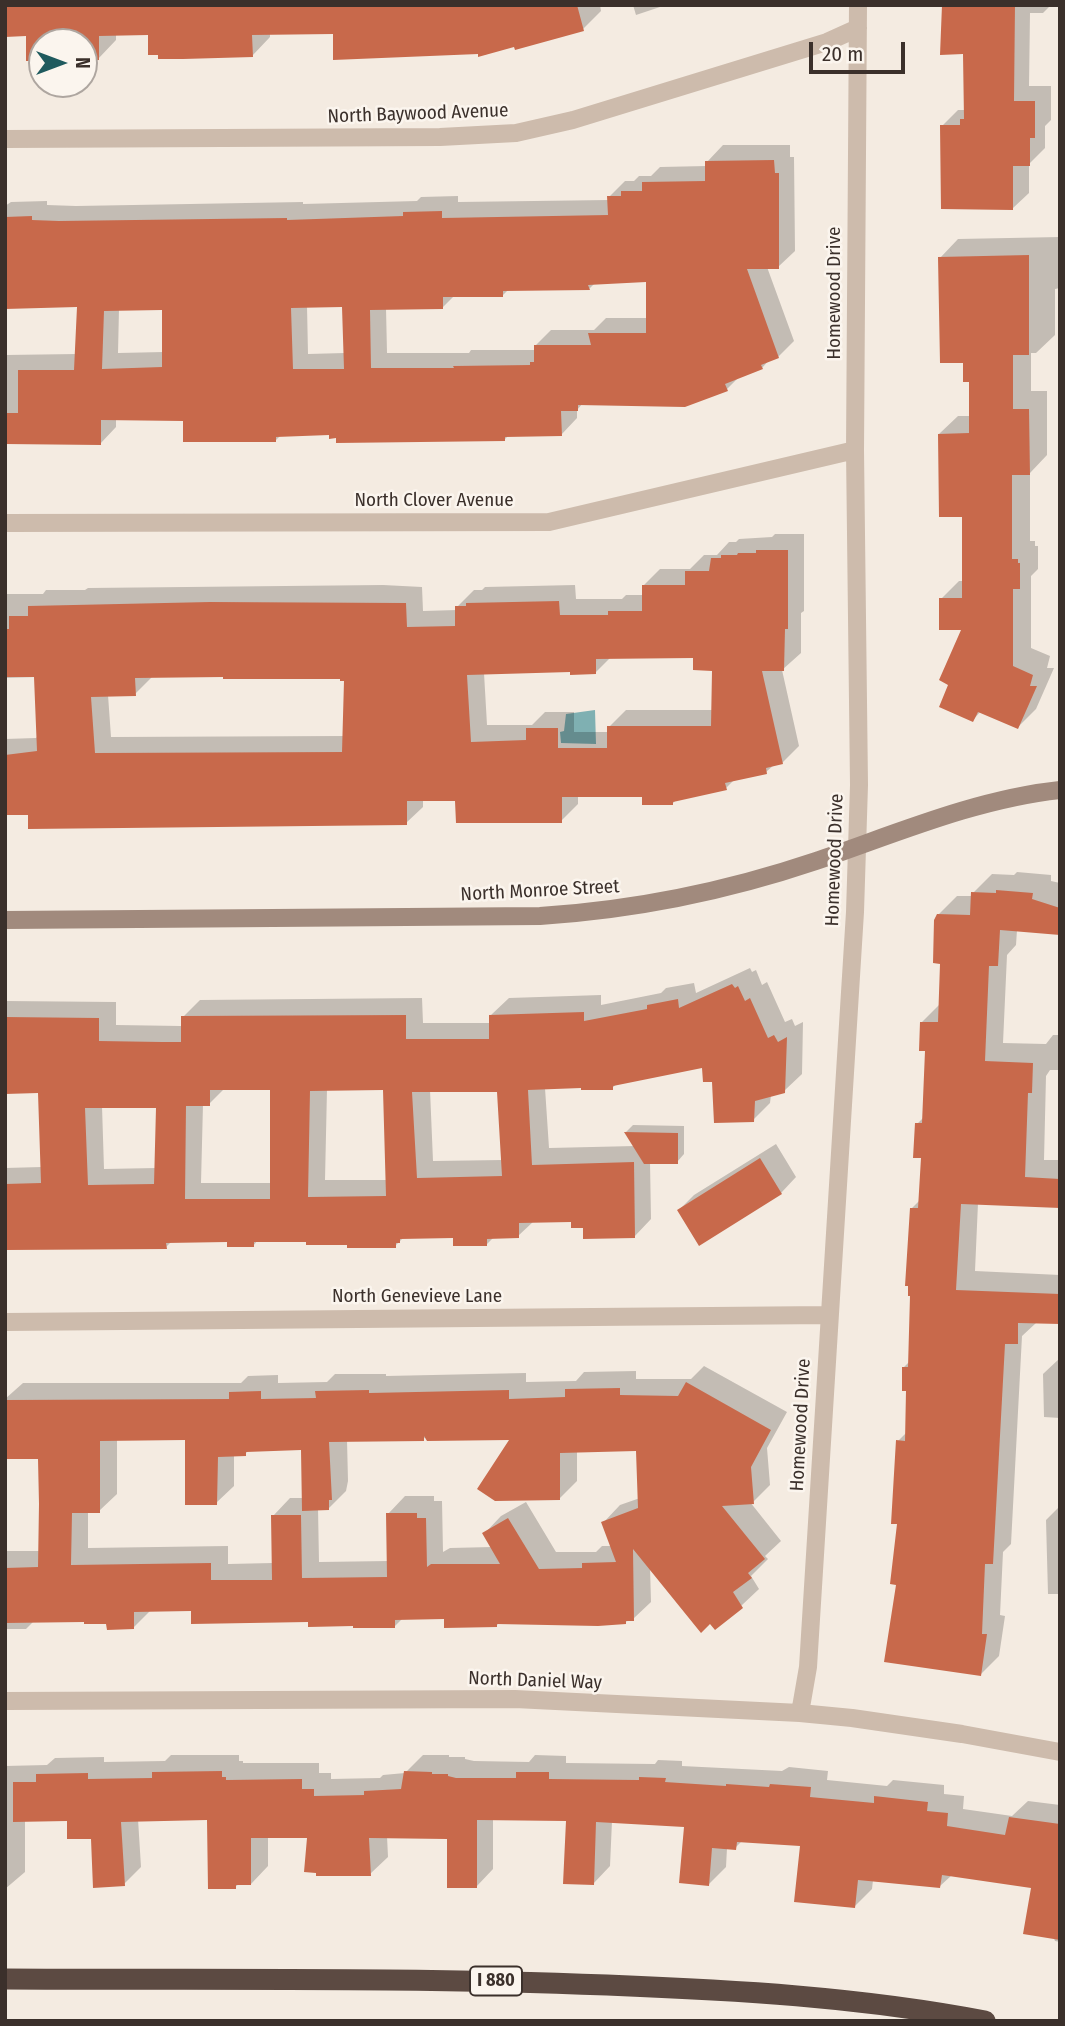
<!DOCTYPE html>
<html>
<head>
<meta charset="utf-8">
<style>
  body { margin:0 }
  #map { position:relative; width:1065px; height:2026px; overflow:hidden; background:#f4ebe1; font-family:"Fira Sans Condensed",sans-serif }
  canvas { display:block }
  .frame { position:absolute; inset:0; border:7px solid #3b302b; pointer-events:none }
  .north { position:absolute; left:28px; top:28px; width:70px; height:70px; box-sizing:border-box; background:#fbf5ee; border:2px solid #aea6a0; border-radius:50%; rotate:90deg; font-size:19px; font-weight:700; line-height:28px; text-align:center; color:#3b302b }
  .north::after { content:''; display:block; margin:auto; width:24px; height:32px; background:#1f5a5e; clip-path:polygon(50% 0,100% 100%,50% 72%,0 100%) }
  .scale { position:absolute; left:809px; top:42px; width:96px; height:32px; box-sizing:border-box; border:4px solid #3b302b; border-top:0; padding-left:9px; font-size:21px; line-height:24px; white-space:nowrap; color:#3b302b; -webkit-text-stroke:5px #fbf5ee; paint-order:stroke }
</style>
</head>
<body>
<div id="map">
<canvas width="1065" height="2026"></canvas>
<div class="frame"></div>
<div class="north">N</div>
<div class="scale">20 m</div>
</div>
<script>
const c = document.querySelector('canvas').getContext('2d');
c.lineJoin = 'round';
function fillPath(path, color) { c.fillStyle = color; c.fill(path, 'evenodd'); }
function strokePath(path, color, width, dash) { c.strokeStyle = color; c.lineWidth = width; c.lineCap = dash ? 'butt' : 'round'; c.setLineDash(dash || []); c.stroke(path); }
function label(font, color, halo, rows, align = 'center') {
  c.font = font + ' "Fira Sans Condensed",sans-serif'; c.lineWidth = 5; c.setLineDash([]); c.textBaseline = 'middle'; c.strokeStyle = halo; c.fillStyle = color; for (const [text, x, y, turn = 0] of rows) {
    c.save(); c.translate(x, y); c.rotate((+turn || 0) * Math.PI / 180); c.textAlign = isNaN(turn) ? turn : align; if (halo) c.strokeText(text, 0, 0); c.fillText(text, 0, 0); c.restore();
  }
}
fillPath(new Path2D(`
  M 595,710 L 596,744 L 561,743 L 560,732 L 564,731 L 566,714 Z`), '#7fb0b2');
fillPath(new Path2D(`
  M 27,5 L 600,5 L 601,11 L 583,29 L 479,53 L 335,32 L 270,33 L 270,37 L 252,56 L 149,34 L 116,34 L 116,40 L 98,59 L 84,59 L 84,42 L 42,42 L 42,60 Z
  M 633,5 L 666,5 L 636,15 Z
  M 942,5 L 1051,5 L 1043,13 L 1030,13 L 1029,86 L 1051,86 L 1051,120 L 1045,126 L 1045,148 L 1029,164 L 1029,193 L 1013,208 L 942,126 L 958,110 L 966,110 L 965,53 Z
  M 723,145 L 790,145 L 790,157 L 794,157 L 795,251 L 778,267 L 767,267 L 794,341 L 778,357 L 770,359 L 762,368 L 740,376 L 727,389 L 583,403 L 577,410 L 577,418 L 561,435 L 509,435 L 504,440 L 338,437 L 331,434 L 281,435 L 275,441 L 184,419 L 116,418 L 116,427 L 100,444 L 5,444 L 5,355 L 77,354 L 78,305 L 5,307 L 5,206 L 11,202 L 47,201 L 47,205 L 76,206 L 303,202 L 303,204 L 417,201 L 421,197 L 458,196 L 458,202 L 609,200 L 609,197 L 625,181 L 634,181 L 639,176 L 651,176 L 660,167 L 707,166 L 707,162 ZM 648,280 L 648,318 L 606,318 L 594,330 L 551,330 L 535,346 L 535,350 L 471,350 L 469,353 L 387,353 L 386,308 L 443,307 L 454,296 L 503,295 L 509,289 L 589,289 L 595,283 ZM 344,305 L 345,353 L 308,354 L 307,306 ZM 164,308 L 164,352 L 118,353 L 119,309 Z
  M 1060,237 L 1060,288 L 1055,289 L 1055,335 L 1036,353 L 1031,353 L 1031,391 L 1047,391 L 1047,455 L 1030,473 L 1030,541 L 1035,541 L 1035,546 L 1038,546 L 1038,569 L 1031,576 L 1031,648 L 1050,656 L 1047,668 L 1054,668 L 1036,709 L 1018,727 L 981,711 L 973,720 L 964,628 L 941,599 L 959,581 L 964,581 L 964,515 L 939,434 L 958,416 L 971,416 L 971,380 L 940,258 L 958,239 Z
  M 775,534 L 804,534 L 804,611 L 801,613 L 801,653 L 782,670 L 799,746 L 782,763 L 775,764 L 766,772 L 735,779 L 726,788 L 676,800 L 673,803 L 644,795 L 578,795 L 578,804 L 561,821 L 457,799 L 423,799 L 423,807 L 406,823 L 5,813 L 5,739 L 36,738 L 38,736 L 36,677 L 5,678 L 5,594 L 43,594 L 46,590 L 85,590 L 88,588 L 383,585 L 422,587 L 423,611 L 457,610 L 457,607 L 474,590 L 482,590 L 485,587 L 575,585 L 576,599 L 622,599 L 626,595 L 643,595 L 643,586 L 660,569 L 690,569 L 704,555 L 717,555 L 729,542 L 736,542 L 739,539 L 772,537 ZM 611,657 L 695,657 L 714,669 L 713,710 L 626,710 L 609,727 L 609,732 L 574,732 L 574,712 L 545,712 L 532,725 L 487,725 L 484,673 L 571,670 L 595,673 ZM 153,676 L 342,677 L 346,679 L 344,736 L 111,737 L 108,695 L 135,694 Z
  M 1017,872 L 1051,875 L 1051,881 L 1060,883 L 1060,933 L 1017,930 L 1016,945 L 1007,955 L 1003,1043 L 1046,1044 L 1053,1035 L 1060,1035 L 1060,1070 L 1050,1070 L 1046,1076 L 1044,1160 L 1060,1160 L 1060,1207 L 978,1203 L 975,1271 L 1060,1275 L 1060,1322 L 1036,1323 L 1022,1336 L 1011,1544 L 1003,1552 L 1000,1615 L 1005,1616 L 999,1656 L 980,1675 L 898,1583 L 898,1441 L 907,1432 L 908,1389 L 904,1367 L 910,1361 L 911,1209 L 921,1199 L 923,1156 L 917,1124 L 924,1117 L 927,1049 L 922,1022 L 940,1004 L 942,962 L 938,915 L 957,896 L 973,896 L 973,893 L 992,874 L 1014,875 Z
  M 750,968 L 752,972 L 756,970 L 762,985 L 767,982 L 785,1022 L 792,1019 L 795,1026 L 803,1022 L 802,1074 L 784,1091 L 771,1095 L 770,1103 L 753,1120 L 714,1080 L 704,1066 L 618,1083 L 612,1088 L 583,1086 L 545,1088 L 549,1148 L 635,1146 L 626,1132 L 633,1125 L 684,1126 L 684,1154 L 677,1162 L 650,1162 L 651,1219 L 634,1237 L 585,1226 L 572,1220 L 534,1221 L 518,1236 L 494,1237 L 487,1244 L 455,1236 L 404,1237 L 395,1246 L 308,1240 L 258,1240 L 253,1246 L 229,1240 L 172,1241 L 166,1247 L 5,1248 L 5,1168 L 42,1167 L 39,1091 L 5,1092 L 5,1001 L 116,1002 L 116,1025 L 181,1026 L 183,1025 L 183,1017 L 200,1000 L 422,998 L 423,1023 L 491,1023 L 491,1015 L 509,998 L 601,995 L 601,1005 L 661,993 L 666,988 L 694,983 L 696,993 ZM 225,1088 L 271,1088 L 271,1183 L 201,1183 L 203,1104 L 209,1104 ZM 384,1088 L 387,1180 L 325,1180 L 327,1089 ZM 430,1090 L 499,1090 L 503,1160 L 433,1161 ZM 102,1106 L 157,1106 L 156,1168 L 104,1169 Z
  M 776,1144 L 796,1177 L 781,1193 L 679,1210 L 694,1195 Z
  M 1060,1358 L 1060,1418 L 1044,1417 L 1043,1374 Z
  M 704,1366 L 787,1412 L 767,1448 L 770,1485 L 753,1502 L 750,1502 L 781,1541 L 765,1556 L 768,1559 L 751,1576 L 759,1589 L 741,1606 L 650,1567 L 651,1602 L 633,1619 L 625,1622 L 499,1623 L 496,1626 L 446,1618 L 403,1618 L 395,1626 L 192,1610 L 151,1610 L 134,1627 L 86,1620 L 34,1621 L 26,1629 L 5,1629 L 5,1551 L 40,1551 L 40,1457 L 5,1458 L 5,1399 L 23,1383 L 241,1383 L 248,1376 L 278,1375 L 278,1383 L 327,1382 L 335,1374 L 386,1374 L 386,1376 L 526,1373 L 526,1382 L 576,1381 L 584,1372 L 636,1371 L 636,1379 L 691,1379 ZM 426,1437 L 512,1438 L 560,1498 L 577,1481 L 577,1451 L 637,1450 L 640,1498 L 620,1505 L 603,1523 L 612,1546 L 602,1546 L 596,1552 L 556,1552 L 526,1502 L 501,1516 L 484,1534 L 492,1547 L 450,1548 L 443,1552 L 442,1501 L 434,1501 L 434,1496 L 405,1496 L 388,1514 L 389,1561 L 319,1562 L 318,1508 L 329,1508 L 346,1491 L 348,1481 L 347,1440 L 423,1439 ZM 117,1439 L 187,1439 L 216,1503 L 234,1486 L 234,1454 L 245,1454 L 249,1450 L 302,1448 L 303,1498 L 290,1498 L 273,1516 L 273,1563 L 228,1564 L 228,1546 L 88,1548 L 88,1511 L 99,1511 L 117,1494 Z
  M 1060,1506 L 1060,1594 L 1048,1594 L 1046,1520 Z
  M 171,1755 L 239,1755 L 239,1761 L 243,1761 L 243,1763 L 319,1763 L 319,1773 L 331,1773 L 331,1779 L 380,1778 L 383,1775 L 405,1773 L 423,1755 L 449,1755 L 449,1757 L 465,1757 L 465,1759 L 474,1761 L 529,1762 L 535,1755 L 566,1756 L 566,1763 L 655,1764 L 658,1760 L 682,1761 L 682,1766 L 782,1771 L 789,1767 L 828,1771 L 827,1780 L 887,1786 L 893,1780 L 944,1785 L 944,1794 L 964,1796 L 963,1809 L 1012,1816 L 1028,1801 L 1060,1805 L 1060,1942 L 1055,1941 L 1033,1886 L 952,1875 L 940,1886 L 873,1880 L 872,1889 L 854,1907 L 802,1844 L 743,1840 L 735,1848 L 727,1848 L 726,1867 L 709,1884 L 686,1825 L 612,1821 L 610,1866 L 593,1884 L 568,1820 L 493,1819 L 493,1869 L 476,1887 L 449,1837 L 387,1836 L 388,1857 L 370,1874 L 308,1836 L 268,1836 L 268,1866 L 251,1884 L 239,1884 L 235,1887 L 209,1818 L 138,1819 L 141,1867 L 124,1884 L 92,1837 L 68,1820 L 25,1820 L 25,1872 L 5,1889 L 5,1766 L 47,1765 L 55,1758 L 104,1757 L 104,1762 L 165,1761 Z`), '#0003');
fillPath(new Path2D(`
  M 5,5 L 577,5 L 584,31 L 515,50 L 514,47 L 478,57 L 478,54 L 333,60 L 333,34 L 252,35 L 253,57 L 183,59 L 158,59 L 158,55 L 148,55 L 148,35 L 99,36 L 99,60 L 84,61 L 84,42 L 42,42 L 42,61 L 26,61 L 26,36 L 5,37 Z
  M 942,5 L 1015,5 L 1014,101 L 1035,101 L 1035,138 L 1030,138 L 1030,166 L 1013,166 L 1013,210 L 941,209 L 940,125 L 960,125 L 960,119 L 964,119 L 963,54 L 940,55 Z
  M 774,160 L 775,173 L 779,173 L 779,269 L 747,269 L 779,358 L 761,365 L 763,369 L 725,384 L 728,391 L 685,407 L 578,405 L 578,411 L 561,411 L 562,436 L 505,437 L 505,441 L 336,443 L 336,438 L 329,439 L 329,435 L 276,437 L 276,442 L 183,442 L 183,421 L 101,420 L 101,445 L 5,444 L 5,413 L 18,413 L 18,370 L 74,370 L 77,307 L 5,309 L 5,217 L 32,216 L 32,220 L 59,221 L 287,218 L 287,220 L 403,216 L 403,212 L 442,211 L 442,218 L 608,215 L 607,196 L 621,196 L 621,191 L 642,191 L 642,182 L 705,181 L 705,161 ZM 646,282 L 646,333 L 588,333 L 591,345 L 534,345 L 534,362 L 530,362 L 530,365 L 453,366 L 454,368 L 371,368 L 370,310 L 443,309 L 443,297 L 503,297 L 503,291 L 590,290 L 588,285 ZM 342,307 L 344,369 L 293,369 L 291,308 ZM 162,310 L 162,367 L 102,369 L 104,311 Z
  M 1029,255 L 1029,355 L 1013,355 L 1013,409 L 1029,409 L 1030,475 L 1012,475 L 1012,559 L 1018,559 L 1018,563 L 1020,563 L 1020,589 L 1013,589 L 1013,666 L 1033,675 L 1030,686 L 1037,686 L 1018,729 L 978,712 L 973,722 L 939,707 L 948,685 L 939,680 L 961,630 L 939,630 L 939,598 L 962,598 L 962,517 L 939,517 L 938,434 L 969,433 L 969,382 L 963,382 L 963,363 L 940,363 L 938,257 Z
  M 756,550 L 788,550 L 788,629 L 785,629 L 784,671 L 762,671 L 783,764 L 766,768 L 767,774 L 725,783 L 727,790 L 673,802 L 673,805 L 642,805 L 642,797 L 562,797 L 562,823 L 456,823 L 455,801 L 407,801 L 407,825 L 28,829 L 28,815 L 5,815 L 5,755 L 37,751 L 34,677 L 5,677 L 5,629 L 9,629 L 9,616 L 28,616 L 28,606 L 210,602 L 406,603 L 407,627 L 455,626 L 455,606 L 466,606 L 466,603 L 559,601 L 560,615 L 608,615 L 608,611 L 642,611 L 642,585 L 685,585 L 685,571 L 709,571 L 711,558 L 721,558 L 721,555 L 737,555 L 738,553 L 756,553 ZM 693,658 L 693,670 L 712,671 L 711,726 L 607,726 L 607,748 L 558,748 L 558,728 L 526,728 L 526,740 L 471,742 L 467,675 L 570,672 L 570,675 L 596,674 L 596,659 ZM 223,677 L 223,679 L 340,679 L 340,681 L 344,681 L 342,752 L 95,753 L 91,697 L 136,696 L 135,678 Z
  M 996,890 L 1033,893 L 1032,899 L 1060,908 L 1060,935 L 1000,930 L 998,966 L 989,966 L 985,1061 L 1033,1063 L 1032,1093 L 1028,1093 L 1025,1177 L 1060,1179 L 1060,1208 L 961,1204 L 956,1290 L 1060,1294 L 1060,1324 L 1018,1323 L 1018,1344 L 1005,1344 L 993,1564 L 985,1564 L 982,1634 L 987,1634 L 981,1676 L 884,1662 L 896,1585 L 890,1584 L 897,1524 L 891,1524 L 896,1440 L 905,1441 L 906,1391 L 902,1391 L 902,1367 L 908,1367 L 910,1296 L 908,1296 L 908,1286 L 905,1286 L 910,1208 L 918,1208 L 921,1158 L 913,1158 L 915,1123 L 922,1123 L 925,1051 L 919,1051 L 920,1022 L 938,1022 L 940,964 L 933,963 L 934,920 L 937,914 L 970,915 L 971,892 L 996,893 Z
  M 732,984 L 735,988 L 738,986 L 745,1001 L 750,998 L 768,1038 L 774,1035 L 778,1042 L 787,1037 L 785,1093 L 755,1101 L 754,1122 L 714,1123 L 712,1082 L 703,1082 L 702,1068 L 613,1086 L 613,1090 L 581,1090 L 581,1088 L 528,1090 L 532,1165 L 634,1162 L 635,1238 L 583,1239 L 583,1228 L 571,1228 L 571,1222 L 519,1223 L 519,1238 L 487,1239 L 487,1246 L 453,1246 L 453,1238 L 400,1239 L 400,1243 L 396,1243 L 396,1248 L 347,1248 L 347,1245 L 306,1245 L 306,1242 L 254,1242 L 254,1247 L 227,1247 L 227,1242 L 166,1243 L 167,1249 L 5,1250 L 5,1184 L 41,1183 L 38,1093 L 5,1094 L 5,1017 L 99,1018 L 99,1041 L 162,1042 L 181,1042 L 181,1016 L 406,1015 L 406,1039 L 489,1039 L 489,1015 L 584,1012 L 584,1021 L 647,1009 L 647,1005 L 678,999 L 679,1008 ZM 210,1090 L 270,1090 L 270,1199 L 185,1199 L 186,1106 L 210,1106 ZM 383,1090 L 386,1196 L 308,1197 L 310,1091 ZM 412,1092 L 497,1092 L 502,1176 L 417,1178 ZM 85,1108 L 156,1108 L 154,1184 L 88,1185 Z
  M 624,1132 L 678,1133 L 678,1164 L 644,1164 Z
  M 760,1158 L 782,1194 L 699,1246 L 677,1210 Z
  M 686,1382 L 771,1430 L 751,1467 L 754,1504 L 722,1506 L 765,1559 L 748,1573 L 752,1578 L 733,1592 L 743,1608 L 715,1630 L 710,1624 L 701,1633 L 633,1549 L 634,1621 L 626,1621 L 626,1624 L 598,1626 L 497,1624 L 497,1627 L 444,1628 L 444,1619 L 395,1620 L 395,1628 L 353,1628 L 353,1626 L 308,1627 L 308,1622 L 191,1624 L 191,1611 L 134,1612 L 134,1629 L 107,1630 L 106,1624 L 84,1624 L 84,1622 L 5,1623 L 5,1568 L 38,1567 L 39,1504 L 38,1459 L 5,1459 L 5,1400 L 229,1399 L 229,1392 L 261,1391 L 261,1399 L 316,1398 L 315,1391 L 369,1390 L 369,1393 L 509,1390 L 509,1399 L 565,1397 L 565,1389 L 620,1388 L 620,1395 L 678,1396 ZM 424,1436 L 427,1441 L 509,1440 L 477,1489 L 495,1501 L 560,1500 L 560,1453 L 636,1451 L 638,1508 L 601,1522 L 616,1562 L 582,1563 L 582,1568 L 539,1569 L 508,1518 L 482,1533 L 500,1564 L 431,1564 L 427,1567 L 426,1518 L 417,1518 L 417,1513 L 386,1513 L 387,1577 L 302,1578 L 301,1515 L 271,1515 L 272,1580 L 211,1580 L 211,1563 L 71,1565 L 72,1513 L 100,1513 L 100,1441 L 185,1440 L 185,1505 L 217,1505 L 218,1457 L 246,1456 L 246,1452 L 301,1450 L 302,1511 L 329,1510 L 329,1500 L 332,1500 L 329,1442 L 424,1441 Z
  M 222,1771 L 222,1777 L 226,1777 L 226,1780 L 302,1779 L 302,1789 L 314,1789 L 314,1796 L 364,1795 L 364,1791 L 401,1789 L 404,1771 L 432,1772 L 432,1774 L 448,1774 L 448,1776 L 456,1778 L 516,1778 L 516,1772 L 549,1772 L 549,1779 L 639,1780 L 639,1777 L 666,1778 L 665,1782 L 726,1786 L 726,1784 L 769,1787 L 770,1784 L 811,1787 L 810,1797 L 874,1803 L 874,1796 L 928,1802 L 927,1811 L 948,1813 L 947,1826 L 1005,1835 L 1009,1817 L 1060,1824 L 1060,1940 L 1023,1934 L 1031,1888 L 942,1875 L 940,1888 L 858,1880 L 855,1908 L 794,1902 L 800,1846 L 737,1842 L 736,1850 L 712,1848 L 709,1886 L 679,1883 L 684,1827 L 596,1822 L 594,1885 L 563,1884 L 566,1821 L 477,1820 L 477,1888 L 447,1888 L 447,1839 L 369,1838 L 371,1876 L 316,1876 L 316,1873 L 304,1872 L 307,1838 L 251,1838 L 251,1885 L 236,1885 L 236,1889 L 208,1889 L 207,1820 L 121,1822 L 125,1886 L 93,1888 L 91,1839 L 67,1839 L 67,1821 L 13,1822 L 13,1782 L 36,1782 L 36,1774 L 88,1773 L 88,1779 L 152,1778 L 152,1772 Z`), '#c8694b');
strokePath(new Path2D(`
  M 5,139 L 440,137 L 516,133 L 573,120 L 827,42 L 858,28
  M 5,523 L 549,522 L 855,450
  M 5,1322 L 829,1315
  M 5,1701 L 515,1699 L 800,1713 L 852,1718 L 962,1734 L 1060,1752
  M 800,1713 L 808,1667 L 855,912 L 859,785 L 855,450 L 858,5`), '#cdbbac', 18);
strokePath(new Path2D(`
  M 5,920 L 540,916 C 633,910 727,891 816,861 C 895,834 976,799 1060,790`), '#a18a7d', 18);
strokePath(new Path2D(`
  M 5,1979 C 206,1980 407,1977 607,1985 C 734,1990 860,1997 985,2021`), '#5c4a42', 21);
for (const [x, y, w] of [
  [496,1981,52]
]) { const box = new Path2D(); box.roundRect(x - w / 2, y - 14.5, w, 29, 5); c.fillStyle = '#fbf5ee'; c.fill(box); strokePath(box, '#3b302b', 2); }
label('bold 18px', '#3b302b', null, [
  ["I 880",496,1981]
]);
label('19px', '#3b302b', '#fbf5ee', [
  ["North Baywood Avenue",418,114,-2],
  ["Homewood Drive",835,293,-90],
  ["North Clover Avenue",434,501],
  ["Homewood Drive",835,860,-88],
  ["North Monroe Street",540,891,-3],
  ["North Genevieve Lane",417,1297],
  ["Homewood Drive",801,1425,-87],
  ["North Daniel Way",535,1681,2]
]);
</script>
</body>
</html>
